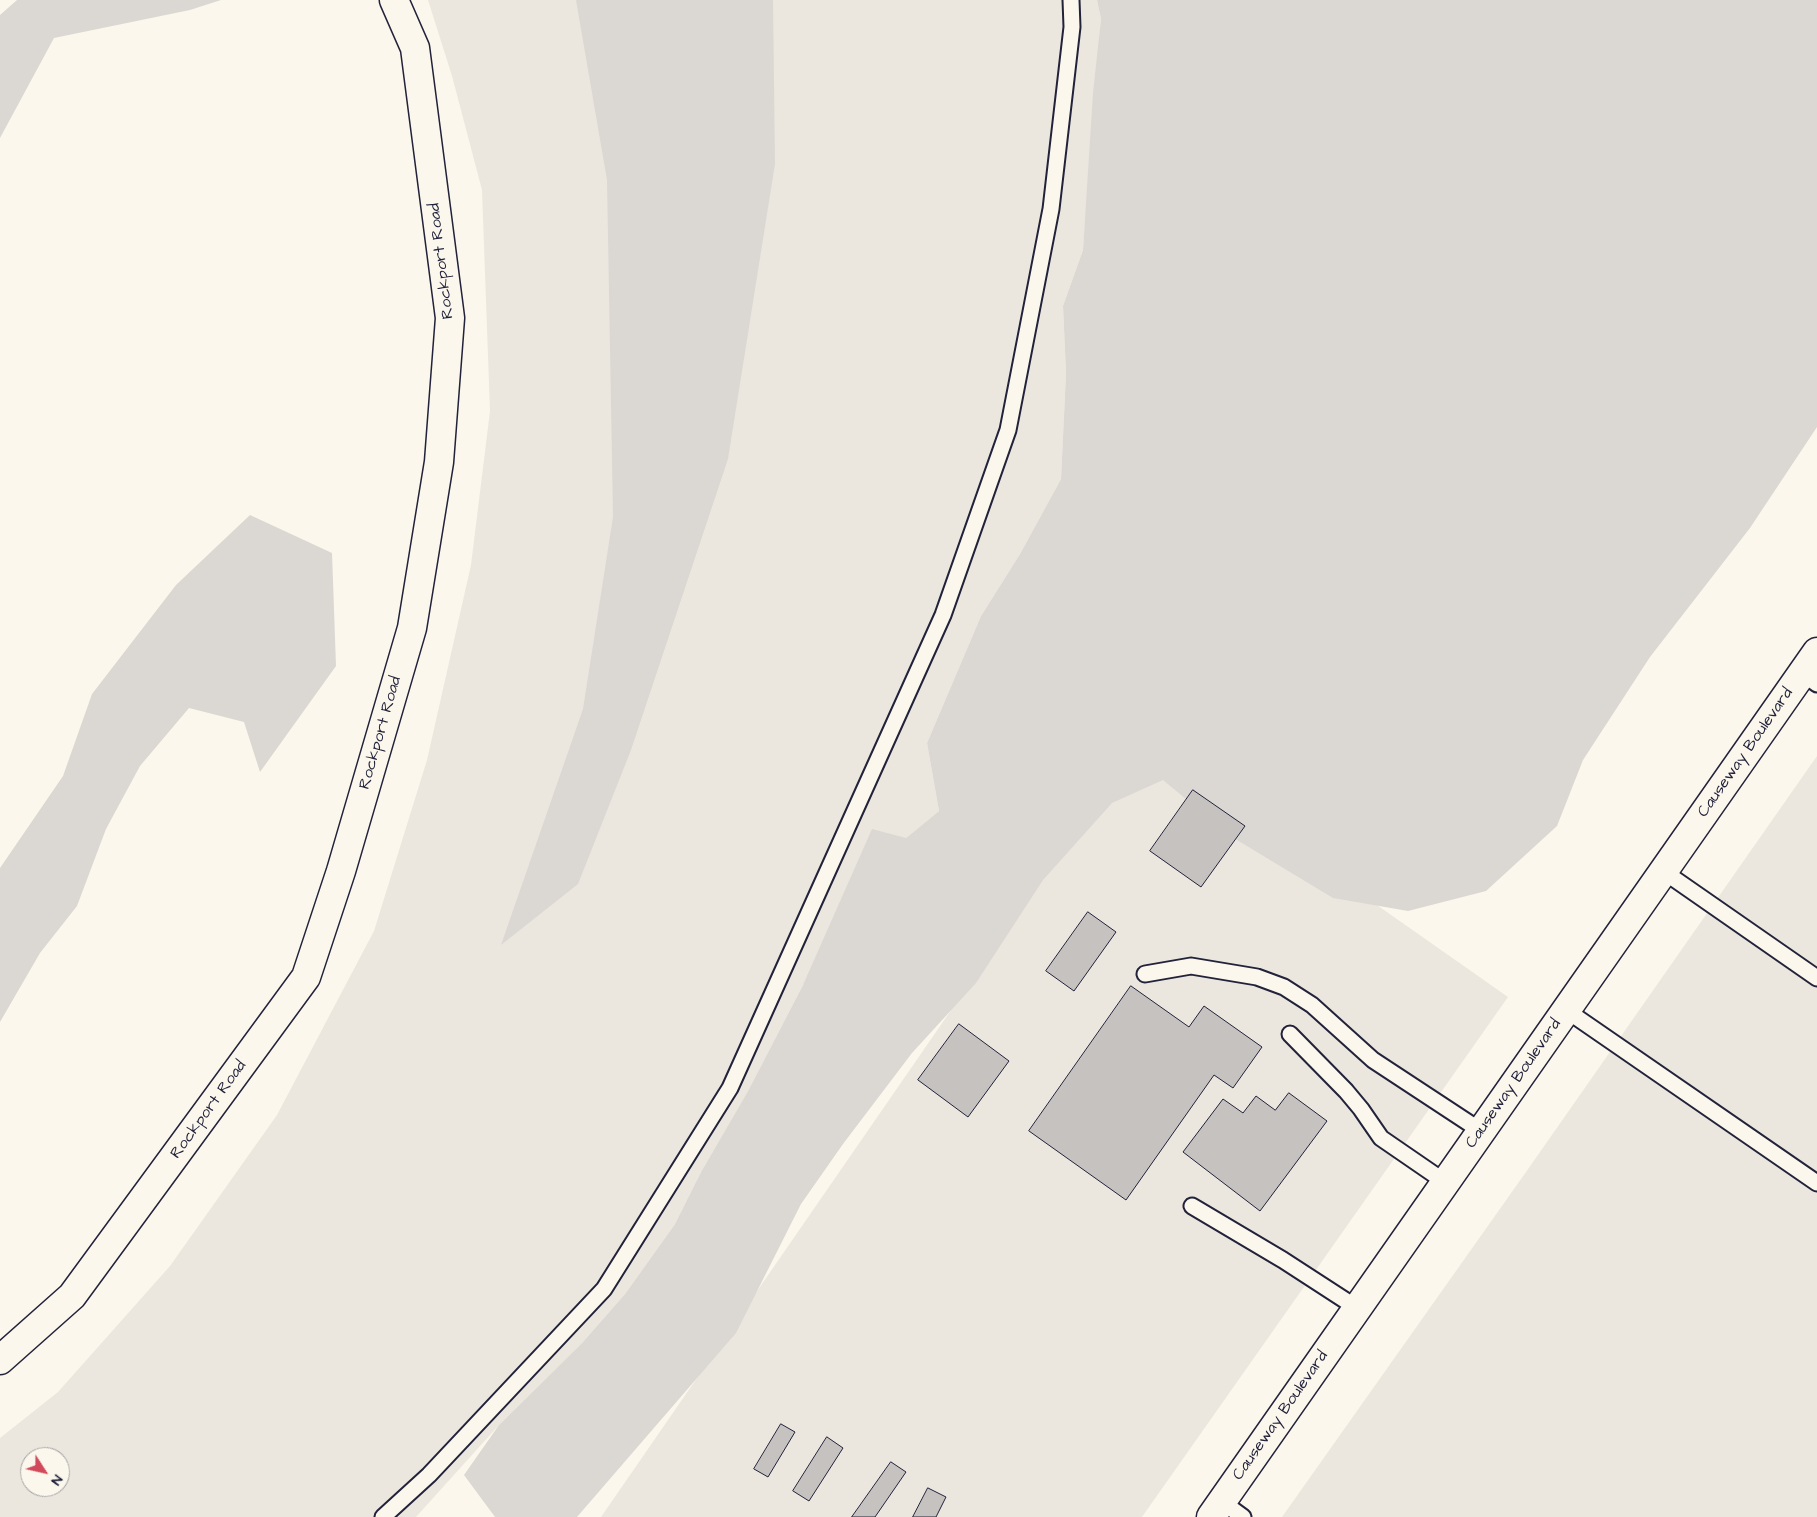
<!DOCTYPE html>
<html>
<head>
<meta charset="utf-8">
<style>
  body { margin:0 }
  #map { position:relative; width:1817px; height:1517px; overflow:hidden; background:#fbf7ec; font-family:"Architects Daughter",sans-serif }
  canvas { display:block }
  .north { position:absolute; left:20px; top:1447px; width:50px; height:50px; box-sizing:border-box; background:#fbf7ec; border:1px solid #a4a2a5; border-radius:50%; rotate:125deg; font-size:14px; font-weight:700; line-height:20px; text-align:center; color:#22223b }
  .north::after { content:''; display:block; margin:auto; width:18px; height:22px; background:#d1495b; clip-path:polygon(50% 0,100% 100%,50% 72%,0 100%) }
</style>
</head>
<body>
<div id="map">
<canvas width="1817" height="1517"></canvas>
<div class="north">N</div>
</div>
<script>
const c = document.querySelector('canvas').getContext('2d');
c.lineJoin = 'round';
function fillPath(path, color) { c.fillStyle = color; c.fill(path, 'evenodd'); }
function strokePath(path, color, width, dash) { c.strokeStyle = color; c.lineWidth = width; c.lineCap = dash ? 'butt' : 'round'; c.setLineDash(dash || []); c.stroke(path); }
function label(font, color, halo, rows, align = 'center') {
  c.font = font + ' "Architects Daughter",sans-serif'; c.lineWidth = 5; c.setLineDash([]); c.textBaseline = 'middle'; c.strokeStyle = halo; c.fillStyle = color; for (const [text, x, y, turn = 0] of rows) {
    c.save(); c.translate(x, y); c.rotate((+turn || 0) * Math.PI / 180); c.textAlign = isNaN(turn) ? turn : align; if (halo) c.strokeText(text, 0, 0); c.fillText(text, 0, 0); c.restore();
  }
}
fillPath(new Path2D(`
  M 428,0 L 1097,0 L 1101,19 L 1083,250 L 1063,306 L 1066,373 L 1061,479 L 1020,554 L 981,616 L 927,743 L 939,811 L 906,838 L 803,985 L 748,1091 L 701,1172 L 675,1224 L 625,1294 L 582,1343 L 499,1425 L 416,1517 L 0,1517 L 0,1438 L 58,1392 L 170,1266 L 277,1115 L 374,931 L 427,760 L 471,565 L 490,411 L 482,190 L 452,76 ZM 30,1457 L 60,1457 L 60,1487 L 30,1487 Z
  M 1139,738 L 1508,997 L 1142,1517 L 601,1517 Z
  M 1817,756 L 1817,1517 L 1282,1517 L 1526,1172 Z`), '#ebe7df');
fillPath(new Path2D(`
  M 17,0 L 221,0 L 190,10 L 54,38 L 0,138 L 0,15 Z
  M 576,0 L 773,0 L 775,164 L 728,459 L 631,750 L 578,884 L 501,945 L 583,709 L 613,517 L 607,180 Z
  M 1097,0 L 1817,0 L 1817,427 L 1750,528 L 1650,657 L 1583,760 L 1557,826 L 1486,891 L 1408,911 L 1333,898 L 1232,837 L 1163,780 L 1112,803 L 1043,880 L 976,983 L 912,1053 L 843,1144 L 801,1204 L 736,1333 L 577,1517 L 495,1517 L 464,1475 L 499,1425 L 582,1343 L 625,1294 L 675,1224 L 701,1172 L 748,1091 L 803,985 L 872,829 L 906,838 L 939,811 L 927,743 L 981,616 L 1020,554 L 1061,479 L 1066,373 L 1063,306 L 1083,250 L 1093,93 L 1101,19 Z
  M 250,515 L 332,553 L 336,666 L 260,772 L 244,722 L 189,708 L 140,766 L 106,829 L 77,906 L 40,953 L 0,1022 L 0,868 L 63,776 L 92,694 L 176,585 Z`), '#dbd8d3');
const building = new Path2D(`
  M 1193,790 L 1245,826 L 1201,887 L 1150,851 Z
  M 1088,912 L 1116,932 L 1074,991 L 1046,971 Z
  M 1131,986 L 1189,1027 L 1204,1006 L 1262,1047 L 1233,1088 L 1214,1075 L 1126,1200 L 1029,1131 Z
  M 959,1024 L 1009,1061 L 968,1117 L 918,1080 Z
  M 1289,1093 L 1327,1121 L 1260,1211 L 1183,1152 L 1223,1099 L 1243,1113 L 1256,1096 L 1275,1110 Z
  M 781,1424 L 795,1432 L 768,1477 L 754,1469 Z
  M 827,1437 L 843,1448 L 809,1501 L 793,1491 Z
  M 891,1462 L 906,1472 L 875,1517 L 852,1517 Z
  M 928,1488 L 946,1497 L 936,1517 L 913,1517 Z`);
fillPath(building, '#c6c2c0');
strokePath(building, '#22223b', 1);
const service = new Path2D(`
  M 1802,673 L 1817,684
  M 1663,871 L 1817,978
  M 1145,974 L 1191,966 L 1257,977 L 1284,987 L 1312,1005 L 1373,1060 L 1481,1131
  M 1566,1010 L 1817,1183
  M 1290,1034 L 1346,1091 L 1361,1109 L 1381,1138 L 1445,1182
  M 1192,1206 L 1283,1260 L 1357,1308
  M 1221,1501 L 1243,1517
  M 383,1517 L 429,1475 L 604,1289 L 730,1088 L 943,615 L 1008,430 L 1051,209 L 1072,27 L 1071,0`);
const minor = new Path2D(`
  M 0,1360 L 72,1296 L 306,977 L 341,871 L 412,628 L 439,462 L 450,318 L 415,48 L 394,0`);
const primary = new Path2D(`
  M 1211,1517 L 1817,652`);
strokePath(service, '#22223b', 19);
strokePath(minor, '#22223b', 31);
strokePath(primary, '#22223b', 31);
strokePath(service, '#fbf7ec', 15);
strokePath(minor, '#fbf7ec', 28);
strokePath(primary, '#fbf7ec', 28);
label('16px', '#22223b', '#fbf7ec', [
  ["Rockport Road",442,261,-97],
  ["Rockport Road",381,733,-74],
  ["Causeway Boulevard",1746,753,-55],
  ["Causeway Boulevard",1514,1084,-55],
  ["Rockport Road",209,1110,-54],
  ["Causeway Boulevard",1281,1416,-55]
]);
</script>
</body>
</html>
